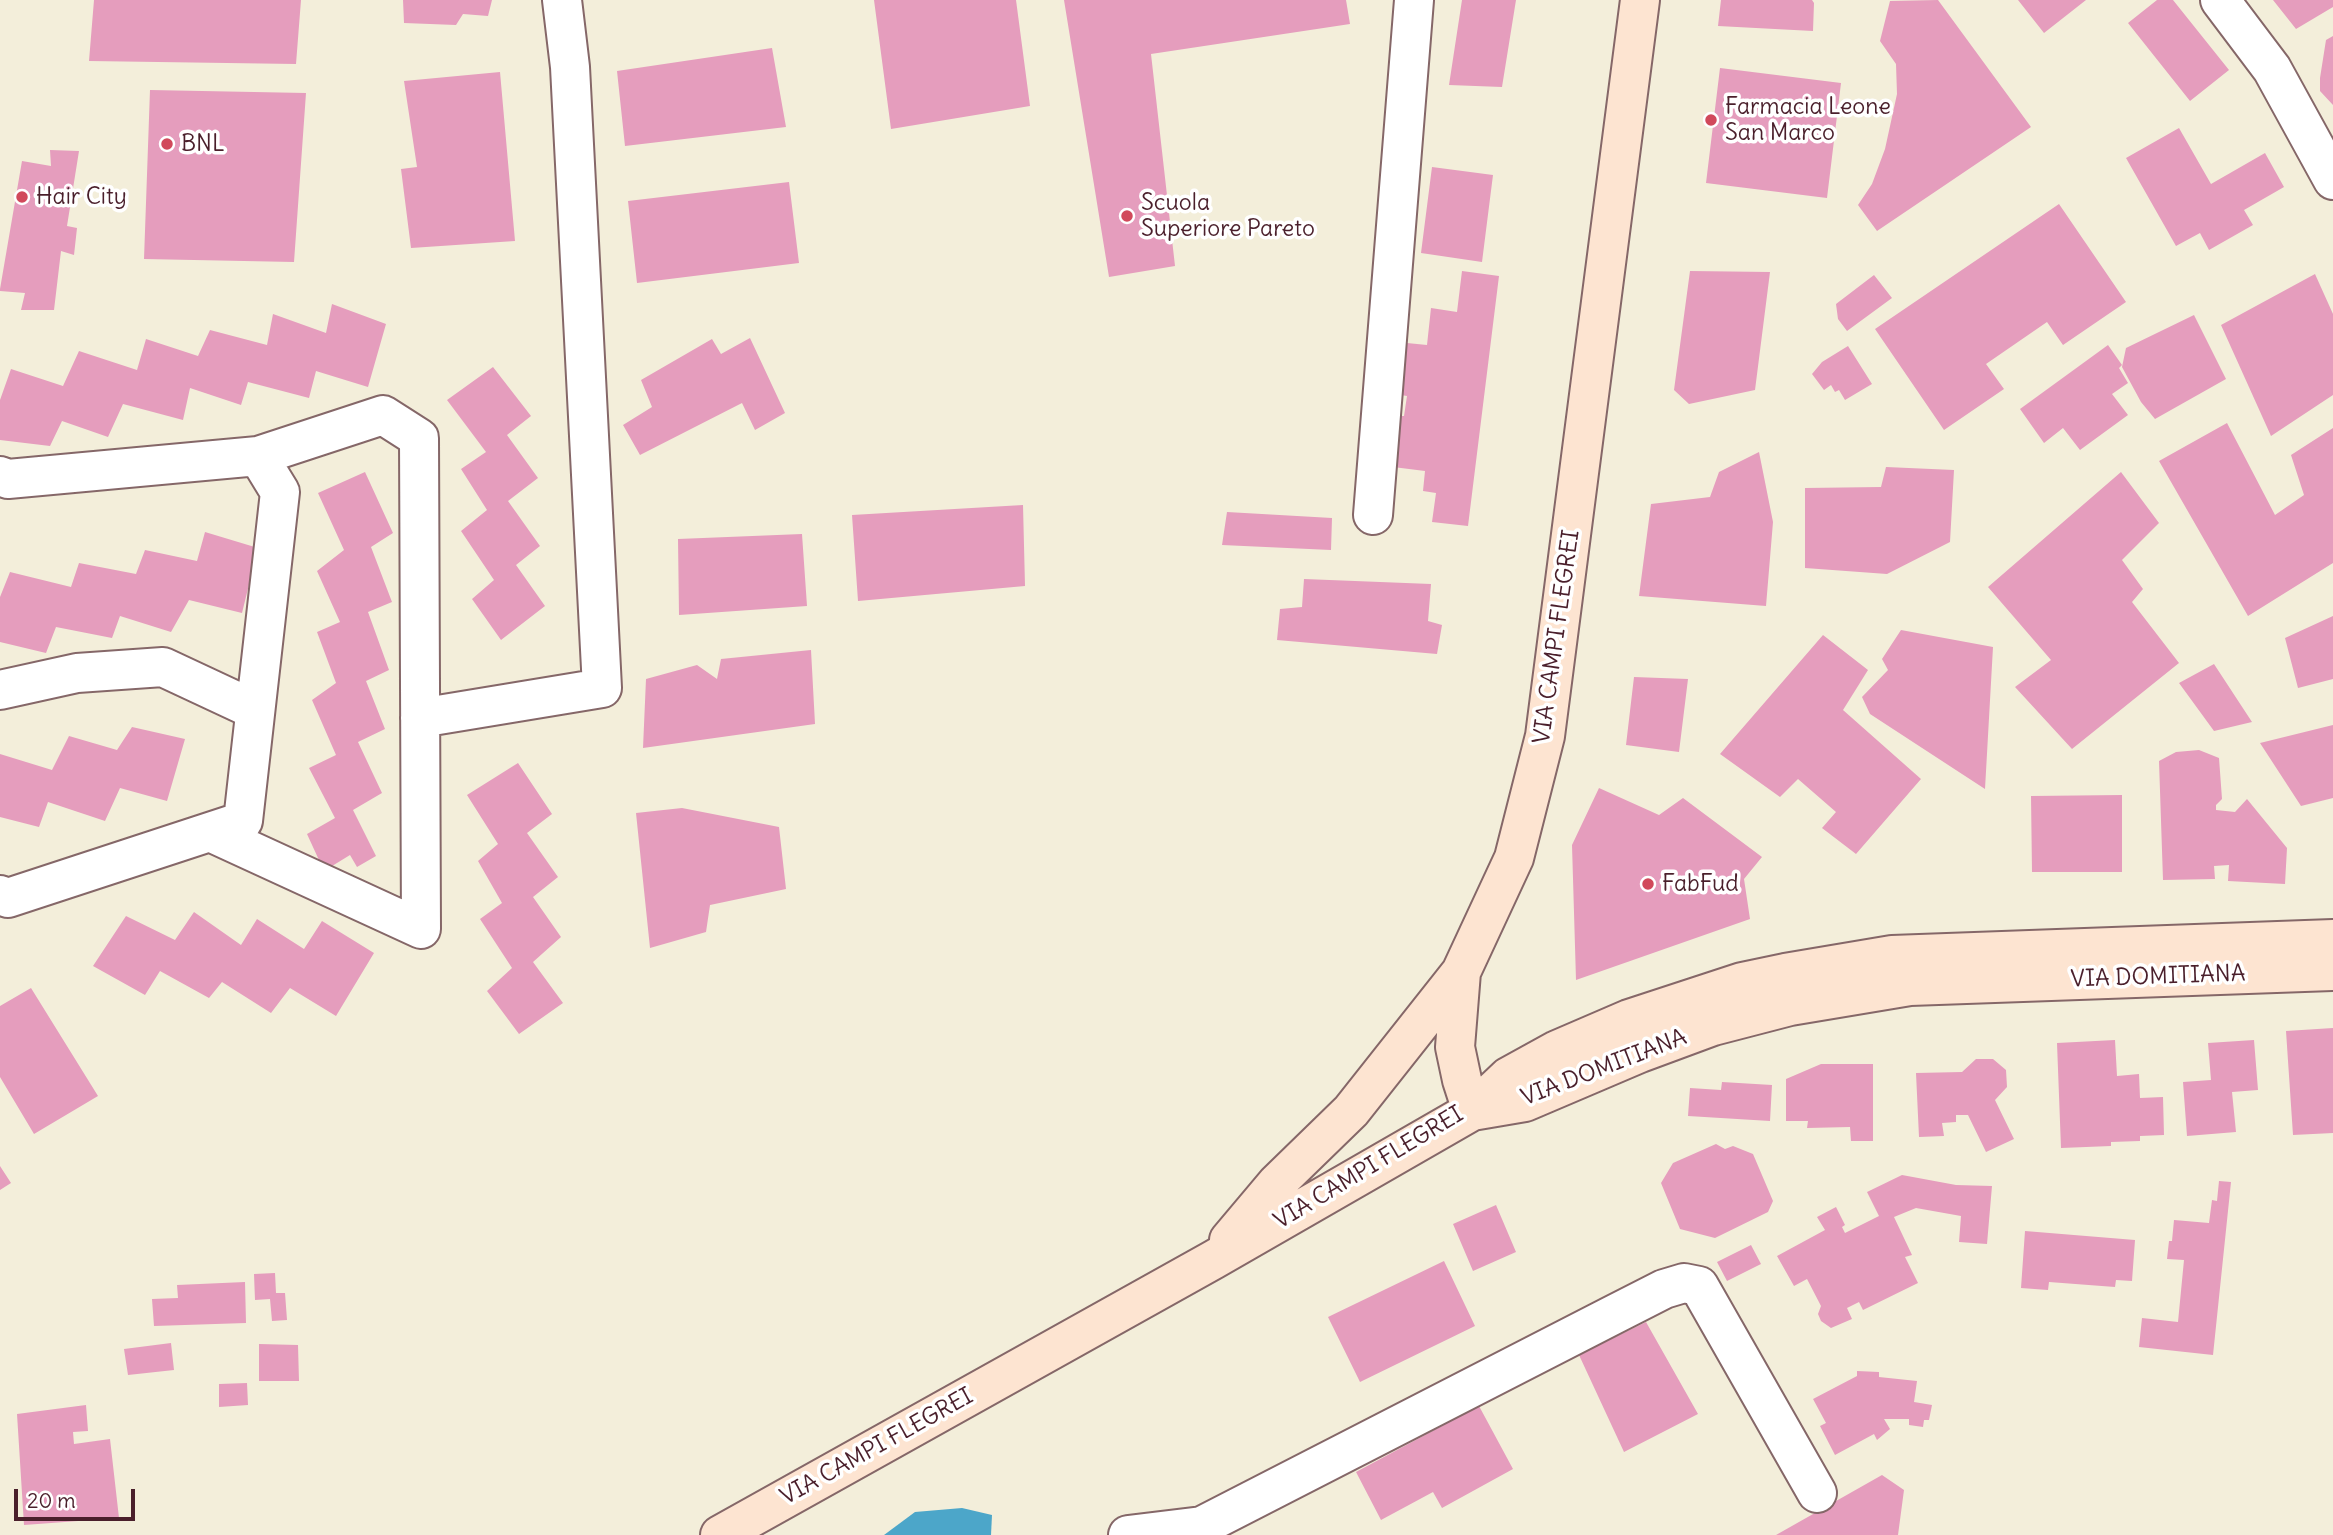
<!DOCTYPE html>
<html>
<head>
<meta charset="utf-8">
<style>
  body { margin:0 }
  #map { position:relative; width:2333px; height:1535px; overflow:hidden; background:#f3eeda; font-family:Delius,sans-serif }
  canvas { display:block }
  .scale { position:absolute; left:14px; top:1489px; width:121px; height:32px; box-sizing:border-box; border:4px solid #4a1f2b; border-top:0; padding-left:9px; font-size:21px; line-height:24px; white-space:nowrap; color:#4a1f2b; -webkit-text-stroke:5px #fff; paint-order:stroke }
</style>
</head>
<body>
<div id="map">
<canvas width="2333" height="1535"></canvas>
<div class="scale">20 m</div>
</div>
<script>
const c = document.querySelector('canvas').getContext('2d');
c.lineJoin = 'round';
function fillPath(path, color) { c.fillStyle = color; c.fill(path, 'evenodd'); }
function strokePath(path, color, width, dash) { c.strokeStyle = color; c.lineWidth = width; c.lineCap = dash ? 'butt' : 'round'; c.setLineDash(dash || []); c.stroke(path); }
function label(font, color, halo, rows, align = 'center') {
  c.font = font + ' Delius,sans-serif'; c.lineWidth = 7; c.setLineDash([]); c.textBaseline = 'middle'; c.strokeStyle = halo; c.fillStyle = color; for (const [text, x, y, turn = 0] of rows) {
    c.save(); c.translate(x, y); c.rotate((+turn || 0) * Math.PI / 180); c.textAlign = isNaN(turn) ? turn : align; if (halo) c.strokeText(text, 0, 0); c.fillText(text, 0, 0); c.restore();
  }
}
fillPath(new Path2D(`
  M 962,1508 L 992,1515 L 991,1535 L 884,1535 L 915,1512 Z`), '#4ca6c9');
fillPath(new Path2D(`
  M 94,0 L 301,0 L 296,64 L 89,61 Z
  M 403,0 L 492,0 L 488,16 L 463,14 L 456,25 L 404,23 Z
  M 874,0 L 1016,0 L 1030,106 L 891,129 Z
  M 1064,0 L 1346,0 L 1350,24 L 1151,54 L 1175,266 L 1109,277 Z
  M 1462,0 L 1516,0 L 1502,87 L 1449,85 Z
  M 1721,0 L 1812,0 L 1814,3 L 1813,31 L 1718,26 Z
  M 1938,0 L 2031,127 L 1877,231 L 1858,205 L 1872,184 L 1885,149 L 1897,94 L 1896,64 L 1880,41 L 1890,1 Z
  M 2018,0 L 2086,0 L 2044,33 Z
  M 2157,0 L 2173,0 L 2229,70 L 2190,101 L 2128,23 Z
  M 2273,0 L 2333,0 L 2333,7 L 2296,29 Z
  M 2333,36 L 2333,105 L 2320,91 L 2320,78 L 2326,40 Z
  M 772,48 L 786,127 L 625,146 L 617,71 Z
  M 1720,68 L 1841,83 L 1827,198 L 1706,183 Z
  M 500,72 L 515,241 L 411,248 L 401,169 L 417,167 L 404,81 Z
  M 150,90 L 306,93 L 294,262 L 144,259 Z
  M 2179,128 L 2211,184 L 2265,153 L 2284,187 L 2244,210 L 2253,225 L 2209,250 L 2200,233 L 2176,246 L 2126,158 Z
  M 50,150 L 79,151 L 67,226 L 77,228 L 74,255 L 61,251 L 54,310 L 21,310 L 25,293 L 0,291 L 0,289 L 22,161 L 51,166 Z
  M 1432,167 L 1493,175 L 1482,262 L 1421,253 Z
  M 789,182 L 799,263 L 637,283 L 628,201 Z
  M 2059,204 L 2126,302 L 2063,345 L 2047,322 L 1986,364 L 2004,389 L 1944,430 L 1875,329 Z
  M 1462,271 L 1499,276 L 1468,526 L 1432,522 L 1436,493 L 1423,491 L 1425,471 L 1393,467 L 1399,416 L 1404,416 L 1407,396 L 1401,395 L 1407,343 L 1427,345 L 1431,308 L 1457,312 Z
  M 1690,271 L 1770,272 L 1755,390 L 1689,404 L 1674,390 Z
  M 2315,274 L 2333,314 L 2333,395 L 2271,436 L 2221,325 Z
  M 1874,275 L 1892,298 L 1847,331 L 1838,319 L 1836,304 Z
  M 332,304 L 386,324 L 368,387 L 316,371 L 309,398 L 248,382 L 241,405 L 190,388 L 183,420 L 123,404 L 108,437 L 62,421 L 50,446 L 0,440 L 0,400 L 11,369 L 63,386 L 79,351 L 137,370 L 146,339 L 198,356 L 210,330 L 267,345 L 273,314 L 326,333 Z
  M 2194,315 L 2226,379 L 2155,419 L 2141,402 L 2122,367 L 2126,348 Z
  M 750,338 L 785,413 L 755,430 L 742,403 L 640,455 L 623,425 L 652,407 L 641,380 L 712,339 L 721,354 Z
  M 2108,345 L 2122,365 L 2119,368 L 2128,383 L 2112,394 L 2128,415 L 2080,450 L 2063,428 L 2044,443 L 2020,409 Z
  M 1848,346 L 1872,384 L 1845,400 L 1839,390 L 1835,392 L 1831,385 L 1824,390 L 1812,374 L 1822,362 Z
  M 493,367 L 531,416 L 507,435 L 538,478 L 508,501 L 540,546 L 516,565 L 545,606 L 501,640 L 472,599 L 494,580 L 461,531 L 487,510 L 461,469 L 486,452 L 447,400 Z
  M 2227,423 L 2275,515 L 2304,495 L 2291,455 L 2333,428 L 2333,563 L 2248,616 L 2159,461 Z
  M 1759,452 L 1773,522 L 1766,606 L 1639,596 L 1651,504 L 1710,497 L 1719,472 Z
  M 1886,467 L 1954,470 L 1950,542 L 1887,574 L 1805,568 L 1805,488 L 1881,487 Z
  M 365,472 L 393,533 L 371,547 L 392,602 L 368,612 L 389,670 L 366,681 L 385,729 L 358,742 L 382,793 L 353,810 L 376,856 L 357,867 L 350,855 L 324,871 L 307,834 L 335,818 L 309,768 L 336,755 L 312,700 L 336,683 L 317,632 L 340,622 L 317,571 L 344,550 L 318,493 Z
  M 2121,472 L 2159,523 L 2122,560 L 2143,589 L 2132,602 L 2179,663 L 2072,749 L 2015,687 L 2051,660 L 1988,587 Z
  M 1023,505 L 1025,586 L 858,601 L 852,515 Z
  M 1227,512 L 1332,518 L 1331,550 L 1222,545 Z
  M 205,532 L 258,548 L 242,613 L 189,600 L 171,632 L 120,616 L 112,638 L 56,627 L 46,653 L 0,642 L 0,597 L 10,572 L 71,587 L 79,563 L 136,574 L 145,550 L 197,561 Z
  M 802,534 L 807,606 L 679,615 L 678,539 Z
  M 1304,579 L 1431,584 L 1428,621 L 1442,625 L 1437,654 L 1277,640 L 1280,609 L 1302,607 Z
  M 2333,616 L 2333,679 L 2298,688 L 2285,638 Z
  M 1901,630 L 1993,647 L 1985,789 L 1870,714 L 1862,697 L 1888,670 L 1882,659 Z
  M 1823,635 L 1868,670 L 1843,710 L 1921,779 L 1856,854 L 1822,828 L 1836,812 L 1798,779 L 1780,797 L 1720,754 Z
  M 811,650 L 815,724 L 643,748 L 646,679 L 697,665 L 717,679 L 721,659 Z
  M 2214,664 L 2252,722 L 2214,731 L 2179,683 Z
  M 1634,677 L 1688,679 L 1679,752 L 1626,745 Z
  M 2333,725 L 2333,798 L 2301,806 L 2260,743 Z
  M 132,727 L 185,739 L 167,801 L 120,788 L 105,821 L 48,802 L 39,827 L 0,817 L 0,754 L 52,770 L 69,736 L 117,750 Z
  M 2199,750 L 2219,758 L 2222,799 L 2216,805 L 2216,810 L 2235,812 L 2247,799 L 2287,848 L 2285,884 L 2228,881 L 2229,865 L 2214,866 L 2215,879 L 2163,880 L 2159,761 L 2176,752 Z
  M 518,763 L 552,814 L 527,833 L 558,877 L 533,897 L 561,937 L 533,962 L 563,1003 L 519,1034 L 487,991 L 512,968 L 480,919 L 502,903 L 478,861 L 498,844 L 467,795 Z
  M 1599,788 L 1659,815 L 1683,798 L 1762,857 L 1744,879 L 1750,919 L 1576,980 L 1572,845 Z
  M 2122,795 L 2122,872 L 2032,872 L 2031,796 Z
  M 682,808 L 779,827 L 786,889 L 710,905 L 706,932 L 650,948 L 636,813 Z
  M 194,912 L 241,945 L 257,919 L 304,949 L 322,921 L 374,953 L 336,1016 L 290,988 L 271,1013 L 222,982 L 209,998 L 160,971 L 145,995 L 93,966 L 126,916 L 175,940 Z
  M 31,988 L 98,1096 L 34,1134 L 0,1077 L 0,1006 Z
  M 2333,1028 L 2333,1133 L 2293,1135 L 2286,1031 Z
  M 2115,1040 L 2117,1076 L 2139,1074 L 2140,1098 L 2163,1097 L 2164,1135 L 2140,1136 L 2140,1141 L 2111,1142 L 2111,1146 L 2061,1148 L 2057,1043 Z
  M 2254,1040 L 2258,1090 L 2232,1092 L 2236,1132 L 2187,1136 L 2183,1082 L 2211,1080 L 2208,1043 Z
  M 1976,1059 L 1993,1059 L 2006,1070 L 2007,1087 L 1995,1100 L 2014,1139 L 1986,1152 L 1968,1115 L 1956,1115 L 1956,1122 L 1942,1123 L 1944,1136 L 1919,1137 L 1916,1073 L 1962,1072 Z
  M 1821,1064 L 1873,1064 L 1873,1141 L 1851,1141 L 1850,1127 L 1807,1128 L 1808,1121 L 1786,1121 L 1786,1079 Z
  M 1722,1082 L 1772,1085 L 1770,1121 L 1688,1116 L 1690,1088 L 1721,1090 Z
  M 1716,1144 L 1725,1149 L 1733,1146 L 1753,1154 L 1773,1201 L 1768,1212 L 1715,1238 L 1680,1229 L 1661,1183 L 1673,1163 Z
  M 0,1166 L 11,1183 L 0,1190 Z
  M 1902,1175 L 1956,1185 L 1992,1186 L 1987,1244 L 1959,1242 L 1961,1216 L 1916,1208 L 1894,1217 L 1912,1255 L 1905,1257 L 1918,1283 L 1863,1310 L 1859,1302 L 1847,1308 L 1852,1319 L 1831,1328 L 1821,1321 L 1818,1314 L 1821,1306 L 1807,1279 L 1794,1286 L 1777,1256 L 1825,1230 L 1817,1217 L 1836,1207 L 1845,1225 L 1842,1227 L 1845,1233 L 1879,1216 L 1867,1192 Z
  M 2219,1181 L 2231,1182 L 2213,1355 L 2139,1347 L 2142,1318 L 2178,1322 L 2184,1260 L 2167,1259 L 2169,1241 L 2172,1241 L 2174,1220 L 2209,1223 L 2212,1200 L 2217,1201 Z
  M 1496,1205 L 1516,1252 L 1473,1271 L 1453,1224 Z
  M 2025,1231 L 2135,1240 L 2132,1281 L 2116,1280 L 2115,1287 L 2049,1282 L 2048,1290 L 2021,1288 Z
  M 1751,1245 L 1761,1264 L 1727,1281 L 1717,1262 Z
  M 1444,1261 L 1475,1326 L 1360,1382 L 1328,1317 Z
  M 275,1273 L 276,1293 L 285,1293 L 287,1320 L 272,1321 L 270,1299 L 255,1300 L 254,1274 Z
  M 245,1282 L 246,1323 L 154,1326 L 152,1299 L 178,1298 L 177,1285 Z
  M 1646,1322 L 1698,1414 L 1624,1452 L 1579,1355 Z
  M 171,1343 L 174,1370 L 128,1375 L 124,1349 Z
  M 259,1344 L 298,1345 L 299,1381 L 259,1381 Z
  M 1857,1371 L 1879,1372 L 1879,1377 L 1917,1381 L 1914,1402 L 1932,1405 L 1929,1420 L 1924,1420 L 1923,1427 L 1909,1425 L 1909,1419 L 1884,1419 L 1890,1429 L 1877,1440 L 1874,1434 L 1835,1455 L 1820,1426 L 1826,1423 L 1813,1399 L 1857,1376 Z
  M 247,1383 L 248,1405 L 219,1407 L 219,1384 Z
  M 86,1405 L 88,1431 L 73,1432 L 74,1444 L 110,1439 L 119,1518 L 24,1525 L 17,1414 Z
  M 1479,1406 L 1513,1469 L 1442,1508 L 1433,1492 L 1381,1520 L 1356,1472 Z
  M 1882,1475 L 1904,1490 L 1898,1535 L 1776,1535 Z`), '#e59dbd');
const street = new Path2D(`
  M 2220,0 L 2272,69 L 2333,180
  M 0,476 L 8,479 L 258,456 L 280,492 L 243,821 L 8,898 L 0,895
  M 1373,515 L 1414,0
  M 0,690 L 77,673 L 163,667 L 255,710
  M 420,718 L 602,688 L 570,67 L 562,0
  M 210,832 L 421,929 L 419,438 L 383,415 L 258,456
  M 1128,1535 L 1202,1526 L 1613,1315 L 1664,1289 L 1684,1283 L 1699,1286 L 1817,1493`);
const secondary = new Path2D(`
  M 1472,1111 L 1462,1080 L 1455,1047 L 1461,972 L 1514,858 L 1545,736 L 1640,0
  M 1472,1111 L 1525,1102 L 1640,1053 L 1713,1026 L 1790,1006 L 1910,986 L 2333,971
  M 1229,1240 L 1277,1183 L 1351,1111 L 1461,972
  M 720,1535 L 1213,1260 L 1472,1111 L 1508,1077 L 1557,1050 L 1629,1019 L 1742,982 L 1785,973 L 1892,955 L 2333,939`);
strokePath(street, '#856768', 42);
strokePath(secondary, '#856768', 42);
strokePath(street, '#fff', 38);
strokePath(secondary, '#fde4d1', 38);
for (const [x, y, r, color] of [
  [1711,120,7,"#d1495b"],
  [167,144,7,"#d1495b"],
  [22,197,7,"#d1495b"],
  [1127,216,7,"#d1495b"],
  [1648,884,7,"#d1495b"]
]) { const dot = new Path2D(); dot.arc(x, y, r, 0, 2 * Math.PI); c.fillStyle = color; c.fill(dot); strokePath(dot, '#fff', 2.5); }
label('23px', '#4a1f2b', '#fff', [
  ["Farmacia Leone",1725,107],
  ["San Marco",1725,133],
  ["BNL",181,144],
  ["Hair City",36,197],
  ["Scuola",1141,203],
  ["Superiore Pareto",1141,229],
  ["FabFud",1662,884]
], 'left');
label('23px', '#4a1f2b', '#fff', [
  ["VIA CAMPI FLEGREI",1557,637,-82],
  ["VIA DOMITIANA",2158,977,-2],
  ["VIA DOMITIANA",1604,1068,-21],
  ["VIA CAMPI FLEGREI",1369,1168,-31],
  ["VIA CAMPI FLEGREI",877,1447,-29]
]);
</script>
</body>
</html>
